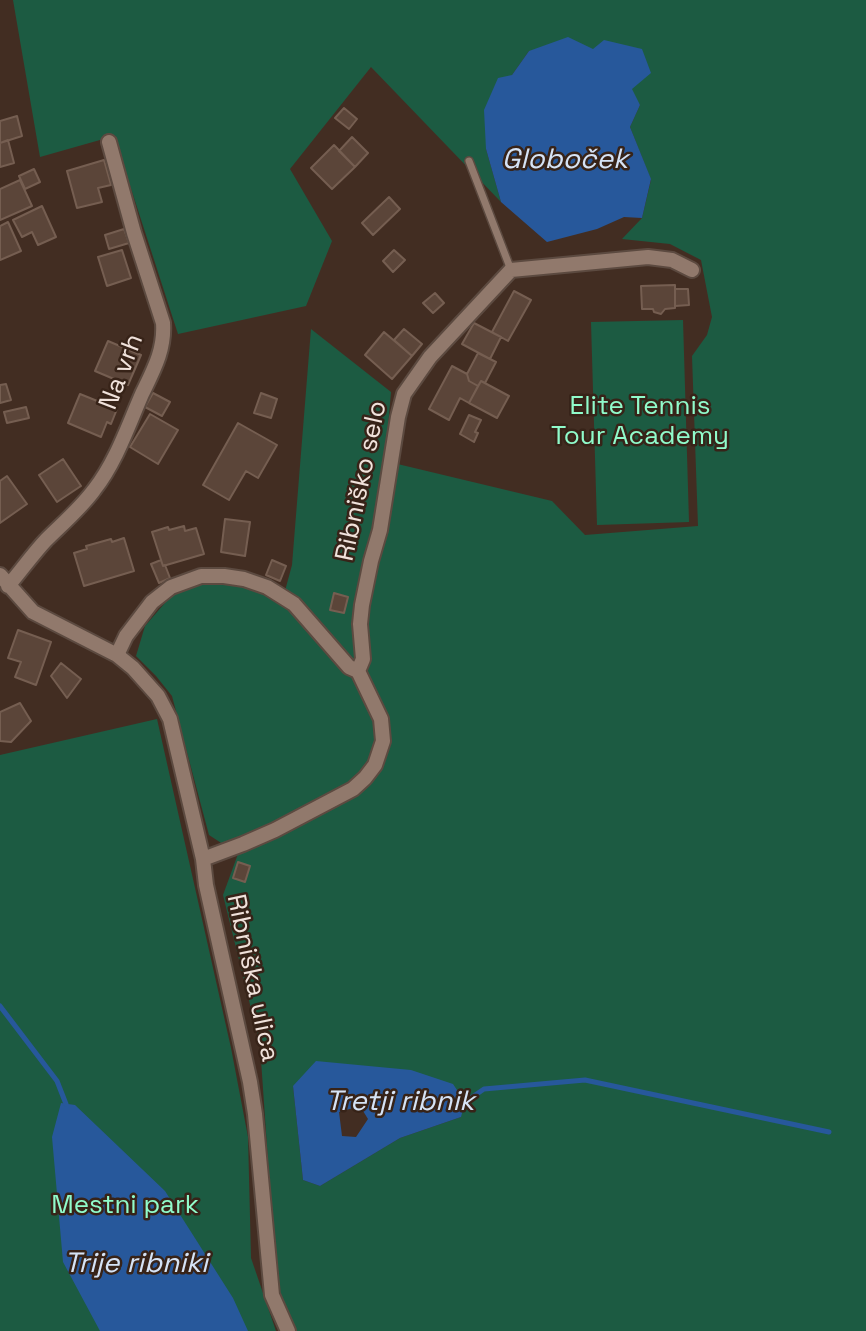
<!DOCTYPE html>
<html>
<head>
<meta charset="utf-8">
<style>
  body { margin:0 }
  canvas { display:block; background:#422d22 }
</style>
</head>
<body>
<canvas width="866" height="1331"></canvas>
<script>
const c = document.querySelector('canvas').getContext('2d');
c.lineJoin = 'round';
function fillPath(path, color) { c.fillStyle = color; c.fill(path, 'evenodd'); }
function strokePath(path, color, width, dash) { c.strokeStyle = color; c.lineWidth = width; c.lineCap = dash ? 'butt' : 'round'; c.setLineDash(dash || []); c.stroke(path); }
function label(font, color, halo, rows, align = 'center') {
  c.font = font + ' "Space Grotesk",sans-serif'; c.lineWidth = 5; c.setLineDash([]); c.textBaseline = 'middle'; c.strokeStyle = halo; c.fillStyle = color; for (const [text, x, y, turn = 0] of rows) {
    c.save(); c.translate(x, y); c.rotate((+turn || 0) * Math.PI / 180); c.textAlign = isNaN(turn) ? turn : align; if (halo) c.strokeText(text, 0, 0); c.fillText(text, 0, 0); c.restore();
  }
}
fillPath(new Path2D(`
  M 13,0 L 866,0 L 866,1331 L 295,1331 L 277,1292 L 260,1045 L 223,895 L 238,854 L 209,835 L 172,696 L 156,676 L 136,656 L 145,626 L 170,597 L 191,585 L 226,584 L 250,588 L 282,602 L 292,565 L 311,329 L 391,392 L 385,461 L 552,501 L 585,535 L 698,526 L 692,356 L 707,335 L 712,317 L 701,260 L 670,244 L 622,239 L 642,218 L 651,180 L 630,127 L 640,105 L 594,49 L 529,51 L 512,75 L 486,149 L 501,202 L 371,67 L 290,169 L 332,241 L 306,306 L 178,334 L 114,136 L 40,157 ZM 293,1086 L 461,1117 L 400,1138 L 320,1186 L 303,1180 Z
  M 683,320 L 689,522 L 597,525 L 591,322 Z
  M 157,719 L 231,1048 L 248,1137 L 251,1258 L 276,1331 L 0,1331 L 0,755 Z`), '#1c5b42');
fillPath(new Path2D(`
  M 568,37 L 593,49 L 604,40 L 642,49 L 651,73 L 632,89 L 640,105 L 630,127 L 651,179 L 642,218 L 624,217 L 597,229 L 547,242 L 501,202 L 486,149 L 484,110 L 498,78 L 512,75 L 529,51 Z
  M 316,1061 L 411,1070 L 453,1084 L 465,1102 L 461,1117 L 400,1138 L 320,1186 L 303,1180 L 293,1086 ZM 360,1106 L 368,1119 L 356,1137 L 342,1136 L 339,1112 Z
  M 61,1103 L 75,1105 L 165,1191 L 233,1298 L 248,1331 L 100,1331 L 63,1262 L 52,1137 Z`), '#27589b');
strokePath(new Path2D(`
  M 0,1006 L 57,1081 L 66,1104
  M 465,1102 L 484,1089 L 585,1080 L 829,1132`), '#27589b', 5);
const building = new Path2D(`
  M 344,108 L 357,119 L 349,129 L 335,118 Z
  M 17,116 L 22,136 L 0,143 L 0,121 Z
  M 352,137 L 368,153 L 355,167 L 339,151 Z
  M 8,140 L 14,163 L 0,167 L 0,143 Z
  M 334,145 L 355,167 L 332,189 L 311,168 Z
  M 104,160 L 111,185 L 98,188 L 102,202 L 77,208 L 67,171 Z
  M 34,169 L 40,182 L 25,189 L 19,176 Z
  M 20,180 L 32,206 L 0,220 L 0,189 Z
  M 389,197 L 400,209 L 373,235 L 362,223 Z
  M 42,206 L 56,237 L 38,245 L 32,232 L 22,237 L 13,220 Z
  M 8,222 L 21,251 L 0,260 L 0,226 Z
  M 124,229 L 129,243 L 109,249 L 105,235 Z
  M 122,250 L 131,278 L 107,286 L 98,257 Z
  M 394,250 L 405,260 L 393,272 L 383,261 Z
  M 675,285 L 675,308 L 665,309 L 661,314 L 654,312 L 653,309 L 642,309 L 641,286 Z
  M 675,289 L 688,289 L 689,305 L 675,306 Z
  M 514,291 L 531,300 L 508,341 L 492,332 Z
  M 435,293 L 444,303 L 433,313 L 423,303 Z
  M 474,323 L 501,337 L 490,359 L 462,344 Z
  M 404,329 L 422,344 L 412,356 L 394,340 Z
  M 384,332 L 412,356 L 392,379 L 365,355 Z
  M 108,341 L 141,355 L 128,385 L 95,371 Z
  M 478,353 L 496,362 L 485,383 L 481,381 L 478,386 L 469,381 L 467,374 Z
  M 452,366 L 467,374 L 469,381 L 478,386 L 469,403 L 460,398 L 449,420 L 429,409 Z
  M 481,381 L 509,396 L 497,418 L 469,403 Z
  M 6,384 L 11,400 L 0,403 L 0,385 Z
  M 153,393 L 170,402 L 162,416 L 145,407 Z
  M 261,393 L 277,399 L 271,418 L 254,413 Z
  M 80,394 L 117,409 L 111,424 L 107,422 L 101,437 L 68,423 Z
  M 26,407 L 29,418 L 7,423 L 4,412 Z
  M 150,414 L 178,430 L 158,464 L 130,447 Z
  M 469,415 L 481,420 L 475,432 L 478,433 L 474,442 L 460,434 Z
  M 238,423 L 277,445 L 258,478 L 246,471 L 229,500 L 203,485 Z
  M 63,459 L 81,486 L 57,502 L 39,475 Z
  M 7,476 L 27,504 L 0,523 L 0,481 Z
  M 225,519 L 250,522 L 245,556 L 221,552 Z
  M 184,526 L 185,531 L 196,528 L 204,554 L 163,566 L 152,532 L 168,527 L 169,530 Z
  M 124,538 L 134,571 L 84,586 L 74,553 L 87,549 L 86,546 L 111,539 L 112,542 Z
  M 161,560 L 163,566 L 165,565 L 170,578 L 159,583 L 151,564 Z
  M 272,560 L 286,566 L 280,581 L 266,575 Z
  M 334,593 L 348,597 L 344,613 L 330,610 Z
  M 18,630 L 51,642 L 36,685 L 15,677 L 21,662 L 8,658 Z
  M 61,663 L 81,679 L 67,698 L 51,676 Z
  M 20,703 L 31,721 L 11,742 L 0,741 L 0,712 Z
  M 238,862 L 250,866 L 245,882 L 233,878 Z`);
fillPath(building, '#5b4539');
strokePath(building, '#755e51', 2);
const service = new Path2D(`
  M 469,161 L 511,270`);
const minor = new Path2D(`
  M 0,575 L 33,612 L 117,655 L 133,668 L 158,696 L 170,719 L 203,859 L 206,885 L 250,1082 L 255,1114 L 272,1295 L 288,1331
  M 8,586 C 21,571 32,555 46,540 C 62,524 80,509 94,490 C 116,462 128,426 142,394 C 153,371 165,350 163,323 L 134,233 L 109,142
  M 117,655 L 126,636 L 152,602 L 171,587 L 201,576 L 224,576 L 244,579 L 267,587 L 294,604 L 349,667 L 358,671
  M 358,671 L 363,659 L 360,624 L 362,605 L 371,561 L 380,530 L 398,417 L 404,394 L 430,357 L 511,270 L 648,257 L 672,260 L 692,270
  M 203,859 L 243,844 L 275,830 L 353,789 L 365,778 L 375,765 L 383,741 L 381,719 L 358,671`);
strokePath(service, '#5c4a40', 10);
strokePath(minor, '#5c4a40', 18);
strokePath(service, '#91796c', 7);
strokePath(minor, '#91796c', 14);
label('26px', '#f0e2db', '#372318', [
  ["Na vrh",122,372,-69],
  ["Ribniško selo",362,481,-78],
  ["Ribniška ulica",252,978,78]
]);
label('26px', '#90fbcb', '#372318', [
  ["Elite Tennis",640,407],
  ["Tour Academy",640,437],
  ["Mestni park",125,1206]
]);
label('italic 28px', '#d5e3f6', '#372318', [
  ["Globoček",565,160],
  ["Tretji ribnik",400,1102],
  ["Trije ribniki",136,1264]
]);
</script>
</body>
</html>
